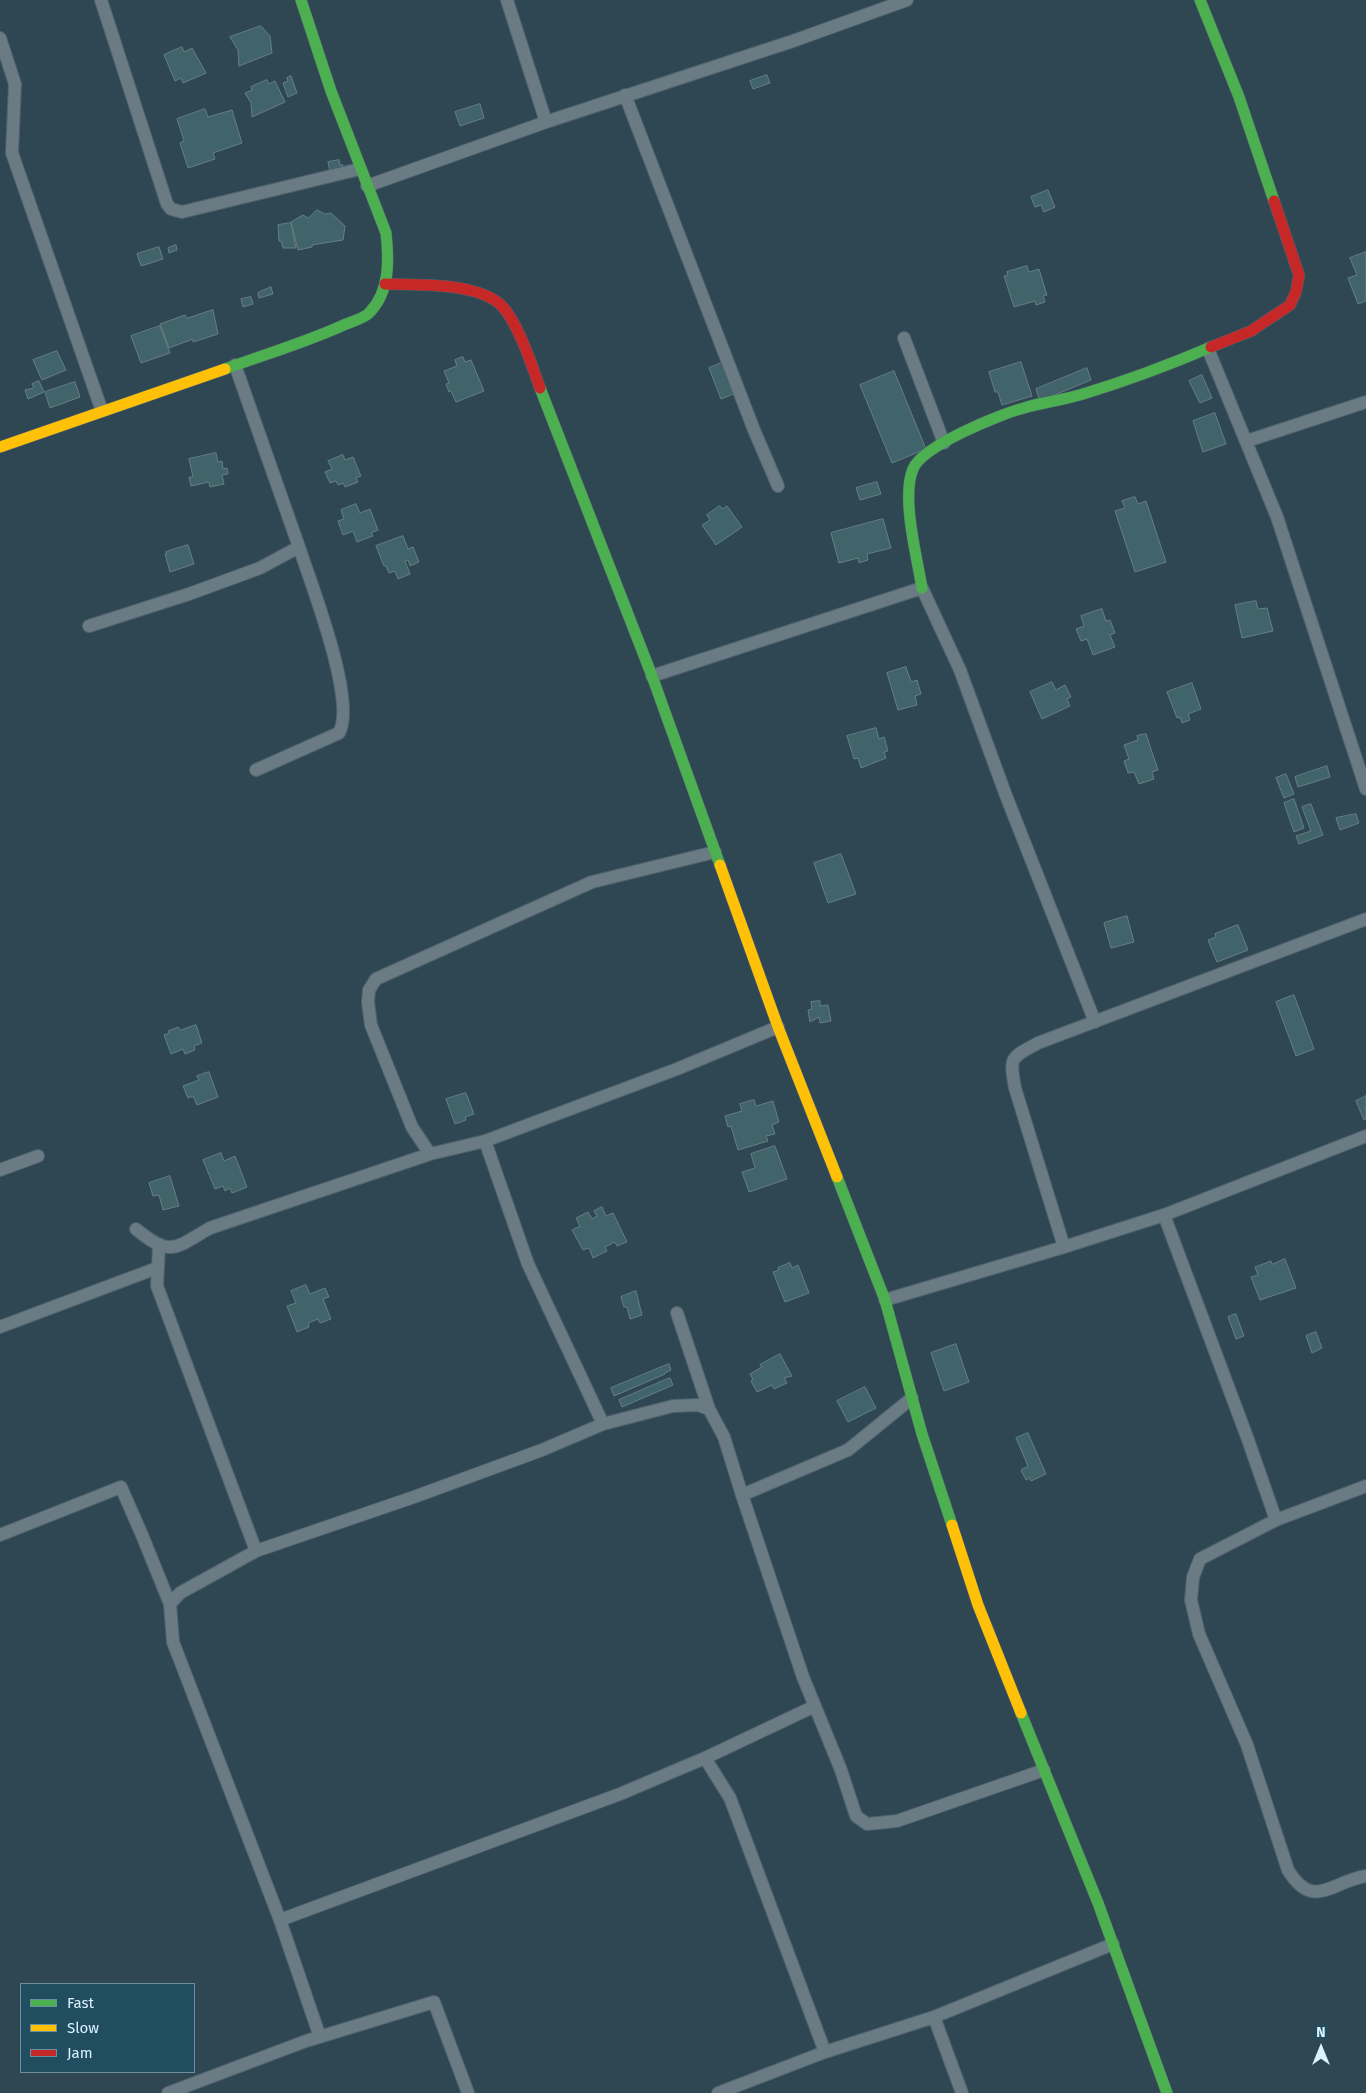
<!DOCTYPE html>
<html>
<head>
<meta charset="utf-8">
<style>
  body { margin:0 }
  #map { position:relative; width:1366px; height:2093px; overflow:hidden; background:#2f4752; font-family:"Fira Sans",sans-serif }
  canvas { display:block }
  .legend { position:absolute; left:20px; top:1983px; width:175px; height:90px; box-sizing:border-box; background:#214d60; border:1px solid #6b8f9f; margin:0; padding:6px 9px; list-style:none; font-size:15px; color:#dbf3fe }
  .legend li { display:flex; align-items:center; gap:10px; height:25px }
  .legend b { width:25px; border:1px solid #6b8f9f }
  .north { position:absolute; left:1296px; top:2023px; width:50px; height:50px; -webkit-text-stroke:4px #214d60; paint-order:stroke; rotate:0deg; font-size:14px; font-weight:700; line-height:20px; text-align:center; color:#dbf3fe }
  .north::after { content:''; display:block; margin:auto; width:18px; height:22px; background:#dbf3fe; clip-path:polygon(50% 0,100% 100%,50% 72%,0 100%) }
</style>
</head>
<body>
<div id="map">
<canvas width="1366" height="2093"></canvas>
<ul class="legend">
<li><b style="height:6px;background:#4caf50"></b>Fast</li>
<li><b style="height:6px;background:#ffc107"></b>Slow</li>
<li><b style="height:6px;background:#c62828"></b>Jam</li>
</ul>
<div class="north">N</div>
</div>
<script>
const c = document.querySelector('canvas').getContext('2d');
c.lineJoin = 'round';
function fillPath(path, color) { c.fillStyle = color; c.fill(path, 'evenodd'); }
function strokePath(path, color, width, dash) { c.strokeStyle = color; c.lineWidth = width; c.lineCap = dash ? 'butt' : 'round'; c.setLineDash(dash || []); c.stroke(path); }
const building = new Path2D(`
  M 261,26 L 270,36 L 272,53 L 239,66 L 238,50 L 230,37 Z
  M 182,47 L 184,52 L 192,48 L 206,73 L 183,83 L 181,78 L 175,81 L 164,55 Z
  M 767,75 L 770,83 L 753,89 L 750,81 Z
  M 291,76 L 297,93 L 288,97 L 283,83 L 288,81 L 287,78 Z
  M 267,80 L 269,84 L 275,81 L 285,102 L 252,117 L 251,103 L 245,93 L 252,90 L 251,87 Z
  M 480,104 L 484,118 L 460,126 L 455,112 Z
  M 205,109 L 208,117 L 232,110 L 242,143 L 213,153 L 215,159 L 188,168 L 180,143 L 184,141 L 177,119 Z
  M 339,160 L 340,165 L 343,165 L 344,169 L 330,172 L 328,162 Z
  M 1048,190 L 1055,207 L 1044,212 L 1041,205 L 1035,207 L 1031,197 Z
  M 317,210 L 325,214 L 331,213 L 345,226 L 343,240 L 312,245 L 312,247 L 298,250 L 291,222 L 303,215 L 308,218 Z
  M 291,223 L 296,248 L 283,248 L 281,241 L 279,241 L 278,225 Z
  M 176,245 L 177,250 L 169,253 L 168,248 Z
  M 159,247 L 163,259 L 141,266 L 137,254 Z
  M 1366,252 L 1366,301 L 1358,304 L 1348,278 L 1357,275 L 1350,258 Z
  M 1027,266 L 1029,272 L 1039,269 L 1047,295 L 1043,296 L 1045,302 L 1036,305 L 1035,301 L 1014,307 L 1004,276 L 1008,275 L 1007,272 Z
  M 271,287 L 273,294 L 259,298 L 258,293 Z
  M 251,297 L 253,304 L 243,307 L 241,299 Z
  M 213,310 L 218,334 L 193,342 L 193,339 L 169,348 L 160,324 L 185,315 L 187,318 Z
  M 160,326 L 170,353 L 141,363 L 131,336 Z
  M 57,351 L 66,370 L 42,380 L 33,360 Z
  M 463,357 L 465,362 L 471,360 L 484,391 L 456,402 L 451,391 L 449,392 L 446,384 L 449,383 L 444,371 L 457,366 L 455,360 Z
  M 724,362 L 736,393 L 721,399 L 709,368 Z
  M 1021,362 L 1032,396 L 1002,405 L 998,392 L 995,392 L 989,372 Z
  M 1087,368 L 1091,380 L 1040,401 L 1036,389 Z
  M 894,371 L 926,449 L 892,463 L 860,385 Z
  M 1202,375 L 1212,398 L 1200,403 L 1189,381 Z
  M 39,381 L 44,392 L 28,399 L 25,390 L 34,388 L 32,384 Z
  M 75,382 L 80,397 L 50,408 L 45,392 Z
  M 1215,413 L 1226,444 L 1203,452 L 1193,421 Z
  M 216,453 L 218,462 L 222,461 L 223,469 L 227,468 L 228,474 L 222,475 L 224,484 L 210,487 L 209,482 L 191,486 L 189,477 L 193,477 L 189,459 Z
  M 343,455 L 345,460 L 353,457 L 361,476 L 356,478 L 358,482 L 345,487 L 343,483 L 338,485 L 336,481 L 330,483 L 325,472 L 332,469 L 328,461 Z
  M 877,482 L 881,494 L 860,500 L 856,488 Z
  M 1135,497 L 1138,504 L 1146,501 L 1166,562 L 1135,572 L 1115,511 L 1125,508 L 1122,501 Z
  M 356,504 L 360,513 L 370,509 L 378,530 L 371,533 L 373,536 L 357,542 L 353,531 L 343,535 L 338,521 L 344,519 L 341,510 Z
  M 720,506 L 722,509 L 727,506 L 742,527 L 716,545 L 702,525 L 710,520 L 707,515 Z
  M 883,519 L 891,548 L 867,554 L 868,560 L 859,563 L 858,558 L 839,563 L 831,533 Z
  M 403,536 L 408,549 L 413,547 L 419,562 L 410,566 L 408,560 L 405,561 L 410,574 L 398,579 L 395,571 L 389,573 L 386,566 L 384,566 L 376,546 Z
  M 188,545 L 194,564 L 170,572 L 165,554 L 167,554 L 166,552 Z
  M 1256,601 L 1258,609 L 1267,608 L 1273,631 L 1242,638 L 1235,605 Z
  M 1102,609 L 1106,621 L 1110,620 L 1115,633 L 1110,635 L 1115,647 L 1093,655 L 1087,639 L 1081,641 L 1076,629 L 1084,626 L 1081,616 Z
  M 906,667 L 911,682 L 917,680 L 921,694 L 915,696 L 917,705 L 898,710 L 887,673 Z
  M 1052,682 L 1056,690 L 1065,685 L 1071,697 L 1067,699 L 1070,706 L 1042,719 L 1030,692 Z
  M 1192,683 L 1201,709 L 1188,714 L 1190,720 L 1182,723 L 1180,717 L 1177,718 L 1167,692 Z
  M 876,728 L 879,739 L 884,737 L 888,751 L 884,752 L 886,758 L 861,768 L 858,758 L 854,759 L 847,736 Z
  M 1146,734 L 1158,770 L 1152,772 L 1154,779 L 1139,784 L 1134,772 L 1128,773 L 1124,761 L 1129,759 L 1124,745 L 1138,740 L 1137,736 Z
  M 1327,766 L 1330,777 L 1298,787 L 1295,777 Z
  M 1286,774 L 1294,794 L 1284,798 L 1276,778 Z
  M 1294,799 L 1304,828 L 1294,832 L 1284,803 Z
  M 1311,804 L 1323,835 L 1299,844 L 1296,836 L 1311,831 L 1302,807 Z
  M 1356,814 L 1359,823 L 1340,830 L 1336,818 Z
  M 841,854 L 856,894 L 828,903 L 814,863 Z
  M 1127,916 L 1134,942 L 1111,948 L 1104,923 Z
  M 1238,925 L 1248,950 L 1217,962 L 1208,940 L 1216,937 L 1215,934 Z
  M 1294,995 L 1314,1049 L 1296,1056 L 1276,1002 Z
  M 820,1001 L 820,1006 L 828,1005 L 831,1021 L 820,1023 L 819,1017 L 810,1022 L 808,1010 L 812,1009 L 811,1002 Z
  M 196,1025 L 202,1043 L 194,1046 L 195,1050 L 185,1054 L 183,1049 L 171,1054 L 164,1035 L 169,1033 L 168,1031 L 178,1027 L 180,1030 Z
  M 209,1072 L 218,1097 L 197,1105 L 193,1096 L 188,1098 L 183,1086 L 199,1080 L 197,1076 Z
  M 466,1093 L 474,1114 L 465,1117 L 466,1120 L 455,1124 L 446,1099 Z
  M 1366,1096 L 1366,1119 L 1364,1120 L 1356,1101 Z
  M 754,1100 L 756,1106 L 773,1101 L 779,1122 L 772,1125 L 775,1134 L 766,1136 L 768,1141 L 738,1150 L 731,1126 L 728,1127 L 725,1116 L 742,1111 L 740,1104 Z
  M 775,1146 L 787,1179 L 749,1192 L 742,1172 L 755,1168 L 751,1154 Z
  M 221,1153 L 224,1161 L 235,1156 L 247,1187 L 232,1193 L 230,1188 L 225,1191 L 223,1186 L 215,1189 L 203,1160 Z
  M 170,1176 L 179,1206 L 163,1210 L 159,1195 L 153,1196 L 149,1183 Z
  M 602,1207 L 606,1216 L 613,1213 L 627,1242 L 617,1246 L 615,1242 L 605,1247 L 607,1251 L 593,1258 L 589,1248 L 583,1250 L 572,1230 L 580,1226 L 576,1218 L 588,1212 L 592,1219 L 597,1216 L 594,1211 Z
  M 1285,1259 L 1296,1288 L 1260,1300 L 1251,1277 L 1258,1275 L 1255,1267 L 1271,1261 L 1272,1264 Z
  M 790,1263 L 792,1268 L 798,1265 L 809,1293 L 785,1302 L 773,1272 L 779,1270 L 778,1268 Z
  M 306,1285 L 310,1294 L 325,1288 L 329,1297 L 323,1299 L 331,1319 L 320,1323 L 318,1319 L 308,1323 L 309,1327 L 297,1332 L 287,1306 L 296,1303 L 291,1291 Z
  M 636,1291 L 642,1315 L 630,1319 L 627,1307 L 624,1307 L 621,1297 Z
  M 1236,1314 L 1244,1336 L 1236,1339 L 1228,1317 Z
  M 1316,1332 L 1322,1348 L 1312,1353 L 1306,1336 Z
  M 956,1344 L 969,1382 L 944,1391 L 931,1353 Z
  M 780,1354 L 792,1376 L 784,1378 L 787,1383 L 774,1389 L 772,1385 L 757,1392 L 751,1381 L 753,1380 L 750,1374 L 762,1367 L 760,1365 Z
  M 669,1364 L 671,1370 L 665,1373 L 665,1374 L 614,1396 L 611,1388 Z
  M 670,1378 L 673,1385 L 622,1407 L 619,1400 Z
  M 865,1387 L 876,1408 L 848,1422 L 837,1401 Z
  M 1028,1433 L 1046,1474 L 1031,1481 L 1030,1478 L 1026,1480 L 1021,1470 L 1028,1466 L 1016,1438 Z`);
fillPath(building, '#41646b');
strokePath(building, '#687d84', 1);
const street = new Path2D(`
  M 101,0 L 167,204 L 171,209 L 182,212 L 360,169
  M 507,0 L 546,122
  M 0,38 L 15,84 L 12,153 L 102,411
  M 625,95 L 754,430 L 778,486
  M 367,186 L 546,122 L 793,41 L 907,0
  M 904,338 L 944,443
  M 1208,349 L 1277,517 L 1366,789
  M 1247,441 L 1366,402
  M 89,626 L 189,594 L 260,568 L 299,547 L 235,365
  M 652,676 L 922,588 L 960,670 L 1005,793 L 1095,1022
  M 256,770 L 339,733 C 357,701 311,584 299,547
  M 485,1141 L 528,1264 L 603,1424
  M 430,1154 L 412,1127 L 371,1025 L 368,1002 L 369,990 L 376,979 L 592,882 L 715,852
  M 0,1170 L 38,1156
  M 1164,1215 L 1247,1437 L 1276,1520
  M 136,1229 C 171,1258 175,1248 210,1228 L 430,1154 L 485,1141 L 677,1069 L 778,1027
  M 159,1246 L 157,1286 L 256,1551
  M 1064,1247 L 1015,1088 C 1009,1056 1011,1058 1038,1043 L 1366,919
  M 885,1300 L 1064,1247 L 1164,1215 L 1366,1136
  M 677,1313 L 709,1409 L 724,1437 L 742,1495 L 803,1677 L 841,1770 L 856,1816 L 867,1824 L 897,1821 L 1044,1770
  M 0,1327 L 157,1268
  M 1366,1486 L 1276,1520 L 1200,1559 L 1193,1577 L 1191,1600 L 1199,1634 L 1247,1745 L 1288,1870 C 1313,1911 1331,1882 1366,1876
  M 742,1495 L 848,1450 L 912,1398
  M 0,1535 L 121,1487 L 142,1535 L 170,1604 L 173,1642 L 280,1920 L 320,2037
  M 170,1604 L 180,1593 L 256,1551 L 414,1497 L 542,1450 L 603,1424 L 673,1406 L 698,1405 L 709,1409
  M 705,1758 L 730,1798 L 825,2052
  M 280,1920 L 620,1794 L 705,1758 L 815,1706
  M 934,2017 L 962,2093
  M 168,2093 L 306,2041 L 434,2002 L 468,2093
  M 718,2093 L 825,2052 L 934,2017 L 1113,1944`);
const fast = new Path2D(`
  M 1200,0 L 1239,97 L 1274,201
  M 225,369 C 266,354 307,342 346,324 C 354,321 365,318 370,312 C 390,291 389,260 386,233 L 331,91 L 301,0
  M 540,388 L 652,676 L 720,865
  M 922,588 C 917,557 901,497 913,469 C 922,446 1000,414 1024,408 C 1043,402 1064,400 1083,394 C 1126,381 1169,365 1211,347
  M 837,1177 L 885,1300 L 922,1434 L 952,1525
  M 1021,1713 L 1098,1903 L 1167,2093`);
const slow = new Path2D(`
  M 0,447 L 225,369
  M 720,865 L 778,1027 L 837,1177
  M 952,1525 L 978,1605 L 1021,1713`);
const jam = new Path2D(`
  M 385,284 C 417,285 476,282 501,305 C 518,322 532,366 540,388
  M 1211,347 L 1251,331 L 1290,305 L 1296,292 L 1299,275 L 1274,201`);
strokePath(street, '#4e636d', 14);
strokePath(fast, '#4e636d', 12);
strokePath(slow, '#4e636d', 12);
strokePath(jam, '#4e636d', 12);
strokePath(street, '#6a7b83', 12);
strokePath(fast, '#4caf50', 11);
strokePath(slow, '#ffc107', 11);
strokePath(jam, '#c62828', 11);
</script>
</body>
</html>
